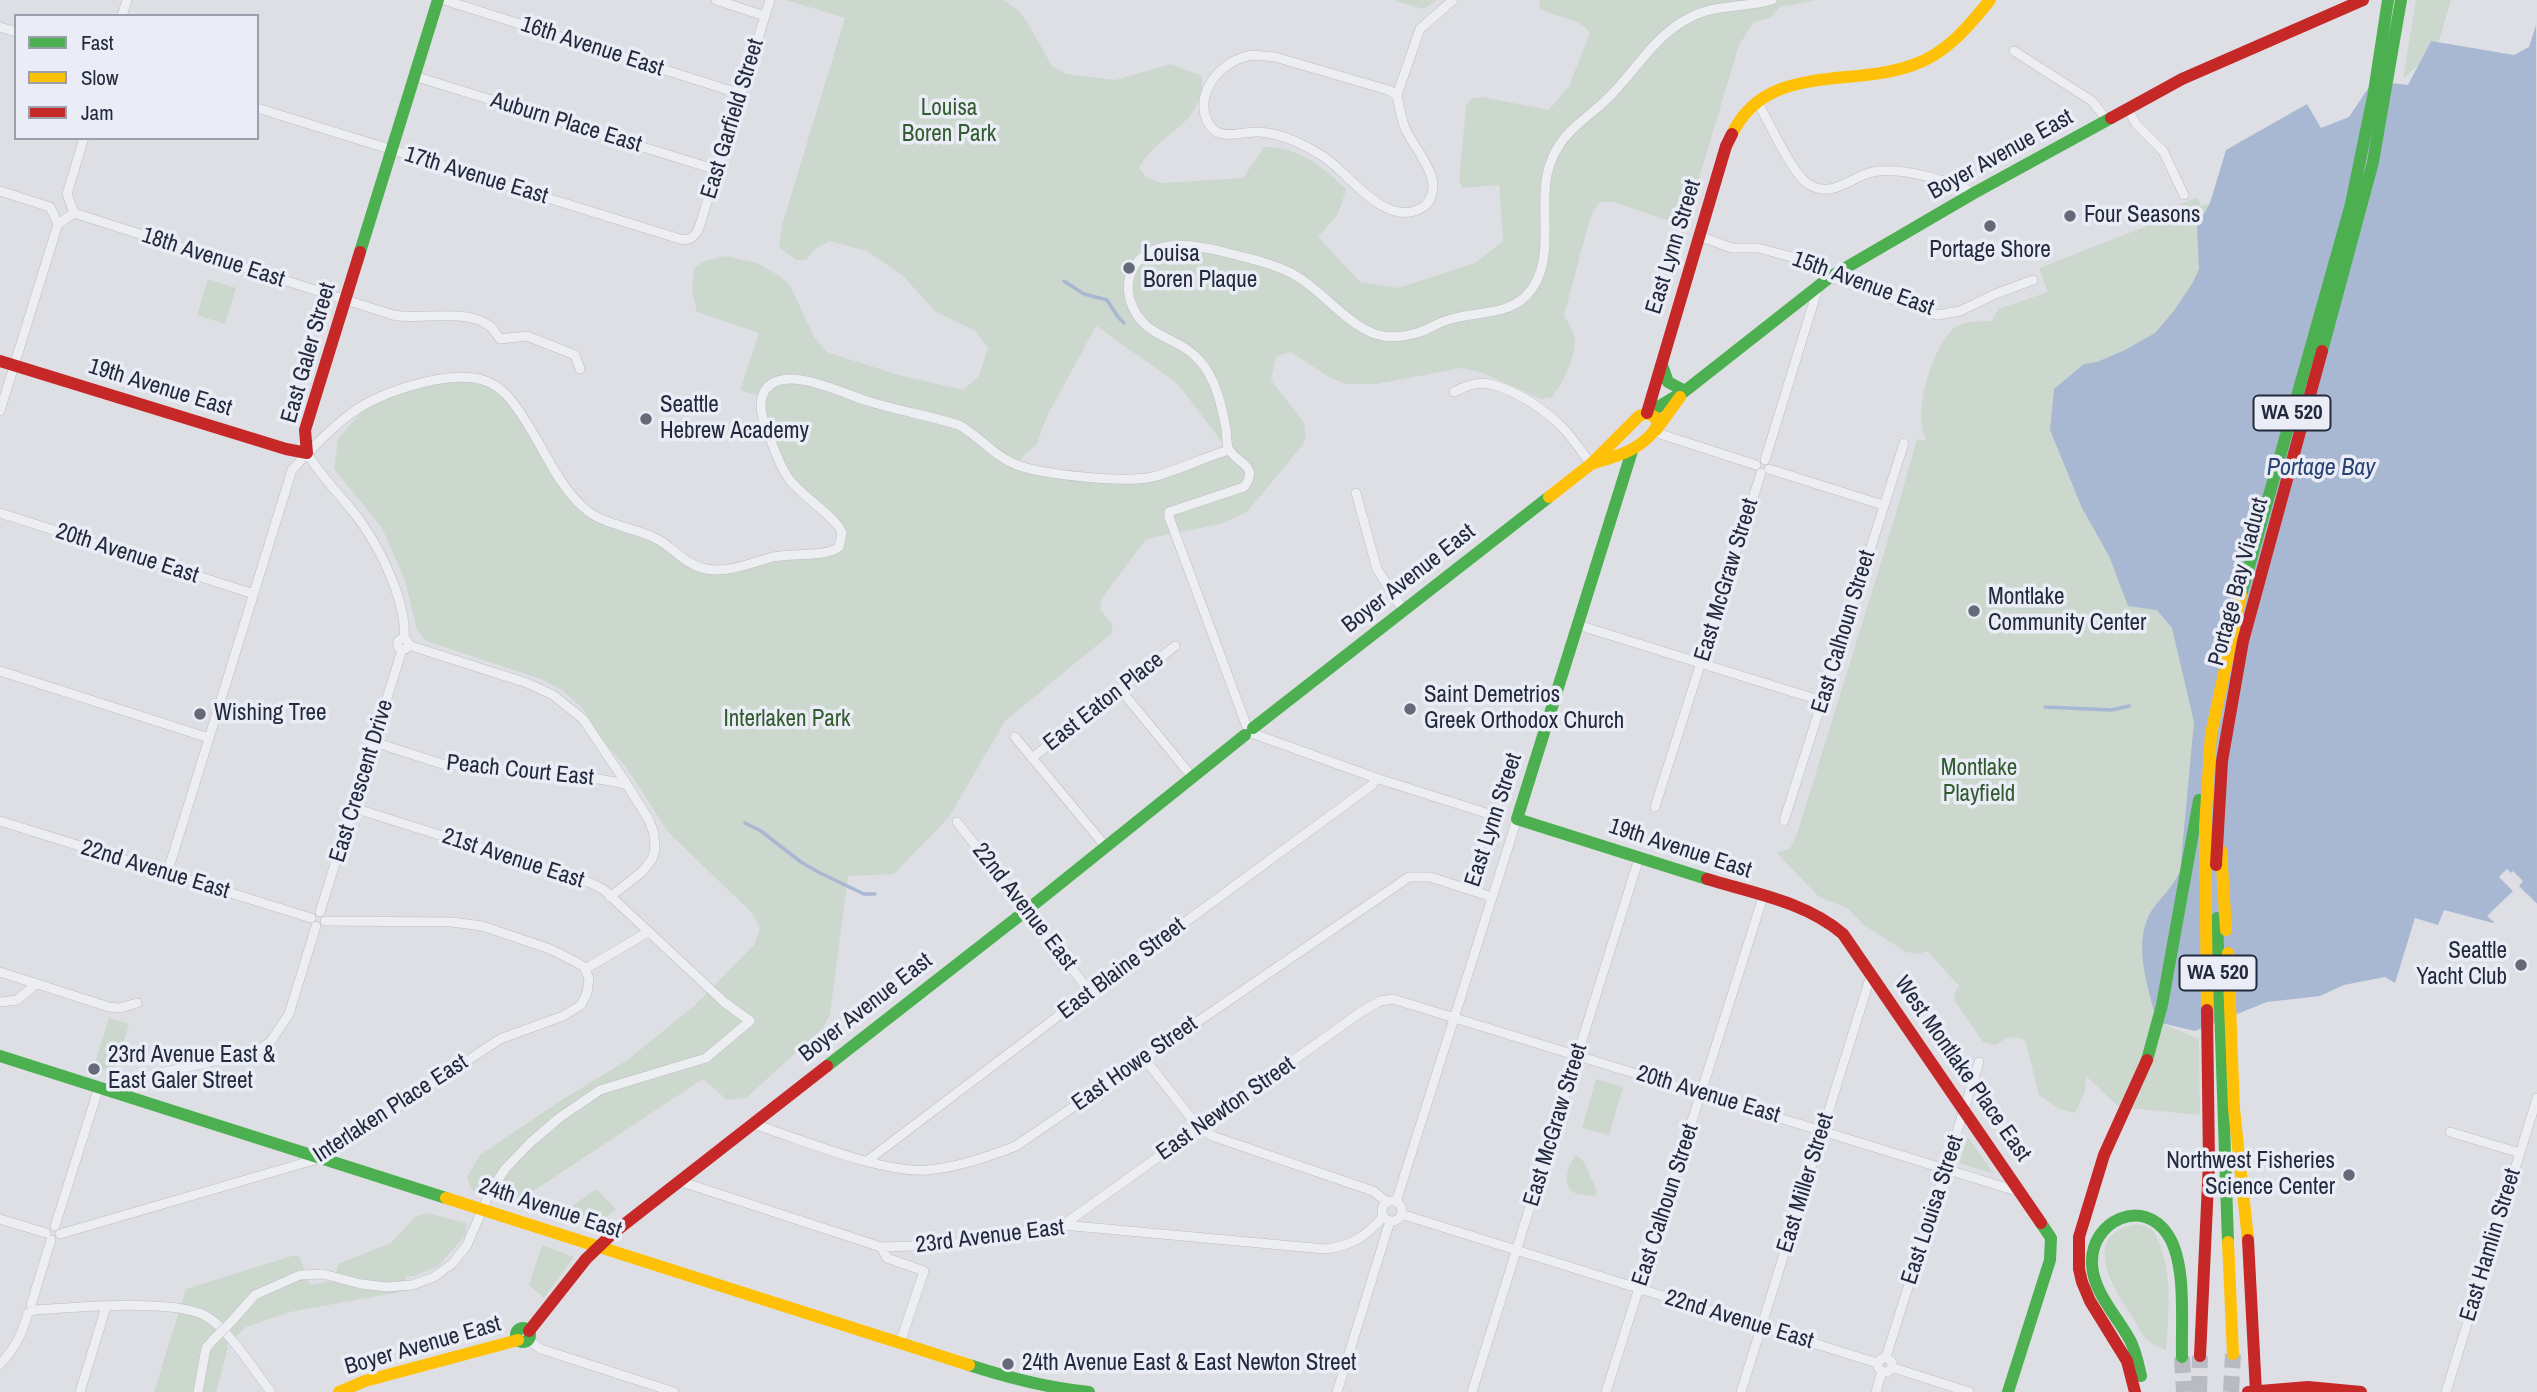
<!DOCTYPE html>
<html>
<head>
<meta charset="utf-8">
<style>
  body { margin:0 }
  #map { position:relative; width:2537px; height:1392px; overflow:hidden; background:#dedfe4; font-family:"Archivo Narrow",sans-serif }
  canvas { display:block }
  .legend { position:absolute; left:14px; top:14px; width:245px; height:126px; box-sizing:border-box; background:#eaedf5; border:2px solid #9b9fac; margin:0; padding:9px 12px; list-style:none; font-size:21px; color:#242a3e }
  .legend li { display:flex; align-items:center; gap:14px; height:35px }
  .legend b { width:35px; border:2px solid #9b9fac }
</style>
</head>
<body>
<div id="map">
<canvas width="2537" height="1392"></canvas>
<ul class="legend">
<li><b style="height:9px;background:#4caf50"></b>Fast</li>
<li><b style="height:9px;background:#ffc107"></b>Slow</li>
<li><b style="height:9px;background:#c62828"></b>Jam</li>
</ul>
</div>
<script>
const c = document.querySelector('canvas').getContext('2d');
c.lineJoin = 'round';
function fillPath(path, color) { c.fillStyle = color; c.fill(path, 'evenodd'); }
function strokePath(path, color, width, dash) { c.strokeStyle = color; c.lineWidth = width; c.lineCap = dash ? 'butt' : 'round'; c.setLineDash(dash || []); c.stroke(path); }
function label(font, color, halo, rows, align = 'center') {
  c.font = font + ' "Archivo Narrow",sans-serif'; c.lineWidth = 7; c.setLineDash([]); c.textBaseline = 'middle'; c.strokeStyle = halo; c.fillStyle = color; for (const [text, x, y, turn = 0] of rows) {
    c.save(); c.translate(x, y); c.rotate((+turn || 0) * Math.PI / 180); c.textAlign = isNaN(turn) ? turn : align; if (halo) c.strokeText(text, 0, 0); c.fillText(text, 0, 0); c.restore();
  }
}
fillPath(new Path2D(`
  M 786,0 L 1003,0 L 1019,11 L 1027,22 L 1052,66 L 1066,74 L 1115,80 L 1171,64 L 1202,76 C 1203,128 1162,128 1139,168 L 1147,178 L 1162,183 L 1243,178 L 1264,147 C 1295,145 1326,168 1346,190 L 1338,214 L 1318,237 L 1360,282 L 1398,288 L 1475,263 L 1503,241 L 1499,185 L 1462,188 L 1459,180 L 1466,106 L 1471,99 L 1482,97 L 1549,110 L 1569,86 L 1590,33 C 1580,17 1555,19 1540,8 L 1539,0 L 1817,0 L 1780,7 L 1770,18 L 1754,22 L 1739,45 L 1691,205 L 1683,217 L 1666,220 L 1614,202 L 1600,202 L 1591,215 L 1564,315 C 1567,321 1572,328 1574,335 C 1578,352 1563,384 1552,397 L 1541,399 L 1480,372 L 1461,368 L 1377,384 L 1346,384 L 1329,377 L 1291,352 L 1276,356 L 1271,380 L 1304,423 L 1306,437 L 1301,447 L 1247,512 L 1220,524 L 1146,539 L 1102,598 L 1100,609 L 1111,623 L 1113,632 L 1005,721 L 949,817 L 894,874 L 848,876 L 830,1015 L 822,1029 L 746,1098 L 727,1100 L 703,1079 L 518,1201 L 480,1194 L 471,1189 L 467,1177 L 480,1155 L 560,1101 L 629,1059 L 696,1004 L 754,945 L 760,928 L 752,913 L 668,832 L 626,767 L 599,737 L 584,710 L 562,690 L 541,679 L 426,641 L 417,630 L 405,580 L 382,528 L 334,469 L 338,439 L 370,401 L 392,392 L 461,377 L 498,388 L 586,511 L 646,534 L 707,569 L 834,551 L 842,533 L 789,478 L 764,421 L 762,397 L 740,390 L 759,333 L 697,312 L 692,291 L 694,268 L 705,261 L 725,256 L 757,263 L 780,276 L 791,287 L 814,337 L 827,352 L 895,374 L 963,390 L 979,376 L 988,348 L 974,330 L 936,312 L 902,275 L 867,251 L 829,241 L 814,250 L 806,260 L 796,260 L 779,247 L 782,225 L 845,18 ZM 1096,326 L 1177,383 L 1228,450 L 1149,477 L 1058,474 L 1017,465 L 1024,455 L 1037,444 L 1046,418 Z
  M 1398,0 L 1437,0 L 1424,9 L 1395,1 Z
  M 2416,0 L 2451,0 L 2438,44 L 2431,41 L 2419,64 L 2403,79 Z
  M 2223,164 L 2262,187 L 2163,1024 L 2199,1039 L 2200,1115 L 2119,1107 L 2086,1076 L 2085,1091 L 2075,1113 L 2059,1109 L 2039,1095 L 2025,1040 C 2013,1035 2007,1037 1996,1045 L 1983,1042 L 1954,1000 L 1955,992 L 1959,986 L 1927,951 L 1919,954 L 1906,952 L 1864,925 L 1847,908 L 1819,897 L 1776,852 L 1790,849 L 1797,834 L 1895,517 L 1917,439 L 1927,441 C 1911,415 1932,348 1954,328 C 1964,320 1980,322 1992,321 L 1998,309 L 2048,292 L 2039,268 L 2183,212 L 2181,204 L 2197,197 L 2201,206 L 2210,203 Z
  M 208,279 L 236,288 L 225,324 L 197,315 Z
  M 109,1018 L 129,1024 L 114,1074 L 94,1066 Z
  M 1596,1079 L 1623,1087 L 1609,1135 L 1582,1128 Z
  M 1968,1137 L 1994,1174 L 1959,1163 Z
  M 1576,1155 L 1584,1162 L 1597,1191 L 1595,1196 C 1589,1195 1577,1195 1573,1192 C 1561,1184 1569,1163 1576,1155 Z
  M 596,1189 L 616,1209 L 595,1227 L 560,1215 Z
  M 426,1213 L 467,1223 L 465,1236 L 438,1266 L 415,1276 L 406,1276 L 405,1291 L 290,1312 L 246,1327 L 227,1345 L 228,1348 L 216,1392 L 154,1392 L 186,1289 L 292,1256 L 299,1256 L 310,1285 L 334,1281 L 338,1264 L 391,1243 L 415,1217 Z
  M 2140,1224 L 2153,1230 C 2174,1267 2169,1309 2166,1350 C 2161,1348 2155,1346 2151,1343 C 2143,1338 2137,1325 2132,1316 C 2111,1286 2079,1231 2140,1224 Z
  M 542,1245 L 574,1257 L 544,1298 L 529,1285 Z`), '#ccd8cd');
fillPath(new Path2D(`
  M 2536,25 L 2537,904 L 2526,893 L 2493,923 L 2444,910 L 2438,925 L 2415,918 L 2395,983 L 2385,977 L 2344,985 L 2320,996 L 2267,1002 L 2195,1031 L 2157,1022 C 2149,990 2133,948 2149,915 C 2158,899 2173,888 2180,871 L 2194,722 L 2172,628 L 2157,610 L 2128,606 L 2109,556 L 2082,508 L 2050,430 L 2054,389 L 2084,364 L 2097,362 L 2125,350 L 2155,333 L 2173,312 L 2192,284 L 2199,269 L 2197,227 L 2210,203 L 2226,150 L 2307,104 L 2321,128 L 2349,117 L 2373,81 L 2408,85 L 2431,41 L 2514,55 L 2529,47 Z`), '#a9b8d2');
fillPath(new Path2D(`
  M 2507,869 L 2511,873 L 2513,871 L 2523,881 L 2519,886 L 2537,904 L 2537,907 L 2526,897 L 2501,921 L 2498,919 L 2494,922 L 2487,916 L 2513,891 L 2499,877 Z`), '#dedfe4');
strokePath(new Path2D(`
  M 1064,281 L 1084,294 L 1107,300 L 1118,317 L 1124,323
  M 2045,707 L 2112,710 L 2129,706
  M 745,823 L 761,831 L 801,862 L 820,873 L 864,894 L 875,894`), '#a9b8d2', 3.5);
strokePath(new Path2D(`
  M 2182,1357 L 2184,1392
  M 2199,1392 L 2200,1356
  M 2231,1392 L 2233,1354`), '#b9bbc3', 16, [16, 8]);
const street = new Path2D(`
  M 444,0 L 741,94
  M 716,0 L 765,16
  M 122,16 L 127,0
  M 0,27 L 16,32
  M 2014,51 L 2092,101 L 2107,120
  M 1253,55 L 1275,57 L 1388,90 L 1397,95 C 1399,106 1401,118 1405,128 C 1415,151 1447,180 1426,205 C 1389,233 1352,176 1324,157 C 1305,145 1282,133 1259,132 C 1246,131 1229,138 1217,132 C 1210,128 1207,122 1205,115 C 1198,85 1226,59 1253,55 Z
  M 414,76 L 717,170
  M 1397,95 L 1420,29 L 1453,0
  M 1757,101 C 1768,120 1791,172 1808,184 C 1835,201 1854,172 1879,171 C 1912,169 1945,180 1974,193
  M 257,108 L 680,239 C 690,241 695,237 699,228 L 770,0
  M 2128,109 L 2136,124 L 2163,151 L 2184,195
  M 0,191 L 50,207 L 58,224
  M 74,213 L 393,315 C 422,321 464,307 490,326 C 494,330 497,335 500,339 L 527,336 L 575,355 L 580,369
  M 74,213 L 67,194 L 84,138
  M 1699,236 L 1732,248 L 1758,248 L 1811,262 L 1830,277 L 1937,315 L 1960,311 L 1993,295 L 2033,280
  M 1454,392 C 1465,386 1477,381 1490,384 C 1516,390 1546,410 1564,429 C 1574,440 1582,452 1591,464
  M 0,411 L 58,224 L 74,213
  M 1654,432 L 1756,465
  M 307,453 C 322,479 344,498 361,522 C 382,552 407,603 404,639
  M 1765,460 L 1818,288
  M 1769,469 L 1883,505
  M 1356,493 L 1377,569 L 1403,610
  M 0,513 L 254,594
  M 1578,625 L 1822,701
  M397.5 644a5.5 5.5 0 1 1 11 0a5.5 5.5 0 1 1-11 0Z
  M 408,645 L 527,683 L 553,695 L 583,719 L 626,783 L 649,820 L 654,834 L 655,850 L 652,859 L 642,872 L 610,897
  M 0,671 L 209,738
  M 1120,689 L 1193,778
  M 1247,727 L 1169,517 L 1169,512 L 1244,487 C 1259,466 1240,465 1230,451 C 1226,446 1227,436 1226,429 C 1222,407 1216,379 1200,361 C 1177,334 1143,340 1130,300 C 1127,289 1128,276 1134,267 C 1153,235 1200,246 1228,253 C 1250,259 1272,263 1293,274 C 1322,290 1344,322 1375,334 C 1390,339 1405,337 1420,332 C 1430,328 1440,322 1451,319 C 1475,312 1507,315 1526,296 C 1557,264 1539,214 1547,175 C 1549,165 1554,153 1560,144 C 1573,124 1597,111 1613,93 C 1638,67 1656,35 1689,18 C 1714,4 1745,8 1772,0
  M 1254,734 L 1376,778 L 1486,813
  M 1015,737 L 1106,847
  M 374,742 L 442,764 L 588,777 L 626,784
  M 1032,758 L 1175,646
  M 1655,807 L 1761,473
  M 0,821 L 311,918
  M 1784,821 L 1904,443
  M 957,822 L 1090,992
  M 167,874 L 292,470 C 309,451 328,431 349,415 C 377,393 439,373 474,378 C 488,380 501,388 510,399 C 538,432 551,478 584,508 C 602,525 634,527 657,539 C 674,548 685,565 706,569 C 729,573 751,563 773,557 C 791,553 828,557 839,547 L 842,533 L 839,527 C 825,509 803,497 789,479 C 778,464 772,442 765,425 C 761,414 758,400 766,389 C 786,363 845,395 871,402 C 900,411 930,416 959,425 C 979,436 995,457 1017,465 C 1044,475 1124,483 1152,477 C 1178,471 1202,458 1229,450
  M 320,912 L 402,650
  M 585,969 L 648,932
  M 0,972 L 109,1007 L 120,1008 L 137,1003
  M 0,1002 L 17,1000 L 36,984
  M 1144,1058 L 1199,1128 L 1215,1137 L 1373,1191 L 1387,1202
  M 123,1095 L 134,1081 L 148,1076 L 240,1055 L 259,1050 L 271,1041 L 289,1014 L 316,926
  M 753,1124 C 798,1138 883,1174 928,1170 C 959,1167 987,1157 1016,1146 L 1409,877 L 1430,877 L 1492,897
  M 2450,1132 L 2520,1153
  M 867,1161 L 1090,992 L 1372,785 L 1376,778
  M 679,1181 L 881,1247 L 946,1245 L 1063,1225 L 1325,1249 C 1352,1246 1366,1236 1383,1217
  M1382 1211a10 10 0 1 1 20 0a10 10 0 1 1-20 0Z
  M 1396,1202 L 1517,819
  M 1401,1214 L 1877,1363
  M 0,1219 L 46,1233
  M 1063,1225 L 1361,1012 L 1380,1001 L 1393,999 L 2020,1192
  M 55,1226 L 99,1087
  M 60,1234 L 321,1158 L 500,1039 L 563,1016 L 581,1005 L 587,993 L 589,978 L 584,967 L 574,961 L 550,949 L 482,926 L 452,922 L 325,921
  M 881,1247 L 887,1258 L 924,1271 L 900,1343
  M 31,1305 L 51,1240
  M 28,1313 L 34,1310 C 72,1308 181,1297 209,1318 C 232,1334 253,1369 271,1392
  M 231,1322 L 255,1295 L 300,1275 L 323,1274 L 361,1284 L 387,1287 L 412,1285 L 434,1277 L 453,1263 L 467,1245 L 490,1192 L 505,1169 L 530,1143 L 559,1118 L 600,1090 L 706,1058 L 750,1021 L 724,1002 L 604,890 L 591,883 L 354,808
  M 528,1340 L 541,1349 L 674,1392
  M 1886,1357 L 1979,1062
  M1878 1365a7 7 0 1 1 14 0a7 7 0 1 1-14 0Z
  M 0,1364 C 15,1349 22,1334 28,1313
  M 1891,1367 L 1969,1392
  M 80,1392 L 106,1307
  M 198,1392 L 206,1348 L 214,1339
  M 1337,1392 L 1390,1221
  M 1472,1392 L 1639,858
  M 1606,1392 L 1763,897
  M 1741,1392 L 1871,975
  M 1876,1392 L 1882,1371
  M 2446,1392 L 2537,1098`);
strokePath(street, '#bcbdc2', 10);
strokePath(street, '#edeef1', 9);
strokePath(new Path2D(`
  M 360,252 L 438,0
  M 2322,351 L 2373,162 L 2401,0
  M 1662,365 L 1668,382 L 1685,391
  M 1648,413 L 1685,391 L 1830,277 L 1974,193 L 2111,118
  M 1632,451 L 1517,819 L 1707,879
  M 2241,595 L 2351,204 L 2374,92 L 2388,0
  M 1253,728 L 1549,497
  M 2217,918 L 2228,1242
  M 0,1056 L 446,1198
  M 2147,1060 L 2162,1005 L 2199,800
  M 827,1066 L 1037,902 L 1245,735
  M516 1335a7 7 0 1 1 14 0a7 7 0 1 1-14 0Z
  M 969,1365 C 1009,1378 1047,1388 1089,1392
  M 2141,1376 C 2138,1363 2136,1352 2130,1340 C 2117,1316 2093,1292 2092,1264 C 2090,1221 2143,1196 2168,1235 C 2187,1264 2181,1323 2182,1357
  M 2008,1392 L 2050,1260 L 2051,1238 L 2041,1223`), '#4caf50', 12);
strokePath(new Path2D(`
  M 1732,134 C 1767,62 1849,88 1913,65 C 1946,54 1969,26 1990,0
  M 1656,430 L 1680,397
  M 1549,497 L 1591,464 L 1639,416 L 1647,413 L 1655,417 L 1658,425 C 1643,450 1617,456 1591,464
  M 2221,851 L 2226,930
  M 2228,953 L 2234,1109 L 2248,1240
  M 2207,1010 L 2205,827 L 2211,734 L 2241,595
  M 446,1198 L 969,1365
  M 2228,1242 L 2233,1354
  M 339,1392 L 365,1381 L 518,1340`), '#ffc107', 12);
strokePath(new Path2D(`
  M 2111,118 L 2182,79 L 2363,0
  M 0,361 L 286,449 L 307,453 L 305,430 L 360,252
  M 1647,413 L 1726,146 L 1732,134
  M 2216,865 L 2222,761 L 2243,641 L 2322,351
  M 1707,879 C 1753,893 1806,902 1843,934 L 2041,1223
  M 2248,1240 L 2256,1392
  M 529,1331 L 586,1259 L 612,1234 L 827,1066
  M 2200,1356 L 2209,1162 L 2207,1010
  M 2135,1392 L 2127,1361 L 2090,1301 L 2082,1282 L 2079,1269 L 2079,1237 L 2104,1155 L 2147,1060
  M 2248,1392 L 2308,1387 L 2361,1392`), '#c62828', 12);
const streetBridge = new Path2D(`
  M 214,1339 L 231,1322`);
strokePath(streetBridge, '#bcbdc2', 10, []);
strokePath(streetBridge, '#edeef1', 9);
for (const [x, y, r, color] of [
  [2070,216,7,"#656978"],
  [1990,226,7,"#656978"],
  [1129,268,7,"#656978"],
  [646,419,7,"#656978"],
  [1974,611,7,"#656978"],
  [1410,709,7,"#656978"],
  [200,714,7,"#656978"],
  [2521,965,7,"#656978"],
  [94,1069,7,"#656978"],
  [2349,1175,7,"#656978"],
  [1008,1364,7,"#656978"]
]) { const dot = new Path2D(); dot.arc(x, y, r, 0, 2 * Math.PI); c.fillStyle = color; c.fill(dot); strokePath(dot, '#eaedf5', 2.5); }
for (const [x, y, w] of [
  [2292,413,77],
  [2218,973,77]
]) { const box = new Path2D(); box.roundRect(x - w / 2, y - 17.5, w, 35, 5); c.fillStyle = '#eaedf5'; c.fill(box); strokePath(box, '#242a3e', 2); }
label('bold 21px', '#242a3e', null, [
  ["WA 520",2292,413],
  ["WA 520",2218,973]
]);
label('23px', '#242a3e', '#eaedf5', [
  ["16th Avenue East",592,47,18],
  ["East Garfield Street",733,119,-73],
  ["Auburn Place East",566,123,17],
  ["Boyer Avenue East",2001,155,-29],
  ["17th Avenue East",476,176,17],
  ["East Lynn Street",1674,247,-73],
  ["18th Avenue East",213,258,18],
  ["15th Avenue East",1863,284,20],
  ["East Galer Street",309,353,-74],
  ["19th Avenue East",160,388,17],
  ["20th Avenue East",127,554,18],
  ["Boyer Avenue East",1409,579,-38],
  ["East McGraw Street",1727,580,-73],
  ["Portage Bay Viaduct",2239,582,-75],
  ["East Calhoun Street",1844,632,-73],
  ["East Eaton Place",1104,702,-38],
  ["Peach Court East",520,771,6],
  ["East Crescent Drive",362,781,-73],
  ["East Lynn Street",1494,820,-72],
  ["19th Avenue East",1680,849,18],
  ["21st Avenue East",513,859,18],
  ["22nd Avenue East",155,870,17],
  ["22nd Avenue East",1024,907,52],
  ["East Blaine Street",1122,969,-37],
  ["Boyer Avenue East",866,1008,-38],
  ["East Howe Street",1135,1064,-35],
  ["West Montlake Place East",1962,1069,55],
  ["20th Avenue East",1708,1095,17],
  ["Interlaken Place East",391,1109,-33],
  ["East Newton Street",1226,1109,-35],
  ["East McGraw Street",1556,1125,-73],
  ["East Miller Street",1806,1183,-73],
  ["East Calhoun Street",1666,1205,-72],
  ["24th Avenue East",550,1209,18],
  ["East Louisa Street",1933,1210,-72],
  ["23rd Avenue East",990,1237,-7],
  ["East Hamlin Street",2491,1245,-73],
  ["22nd Avenue East",1739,1320,17],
  ["Boyer Avenue East",423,1346,-16]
]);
label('23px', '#335b30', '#eaedf5', [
  ["Louisa",949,109],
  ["Boren Park",949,135],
  ["Interlaken Park",787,720],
  ["Montlake",1979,769],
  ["Playfield",1979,795]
]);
label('23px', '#242a3e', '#eaedf5', [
  ["Four Seasons",2084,216],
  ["Portage Shore",1990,251,"center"],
  ["Louisa",1143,255],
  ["Boren Plaque",1143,281],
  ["Seattle",660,406],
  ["Hebrew Academy",660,432],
  ["Montlake",1988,598],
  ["Community Center",1988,624],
  ["Saint Demetrios",1424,696],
  ["Greek Orthodox Church",1424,722],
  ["Wishing Tree",214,714],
  ["Seattle",2507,952,"right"],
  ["Yacht Club",2507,978,"right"],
  ["23rd Avenue East &",108,1056],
  ["East Galer Street",108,1082],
  ["Northwest Fisheries",2335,1162,"right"],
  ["Science Center",2335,1188,"right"],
  ["24th Avenue East & East Newton Street",1022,1364]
], 'left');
label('italic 24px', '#2a4375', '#eaedf5', [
  ["Portage Bay",2321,469]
]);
</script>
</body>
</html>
